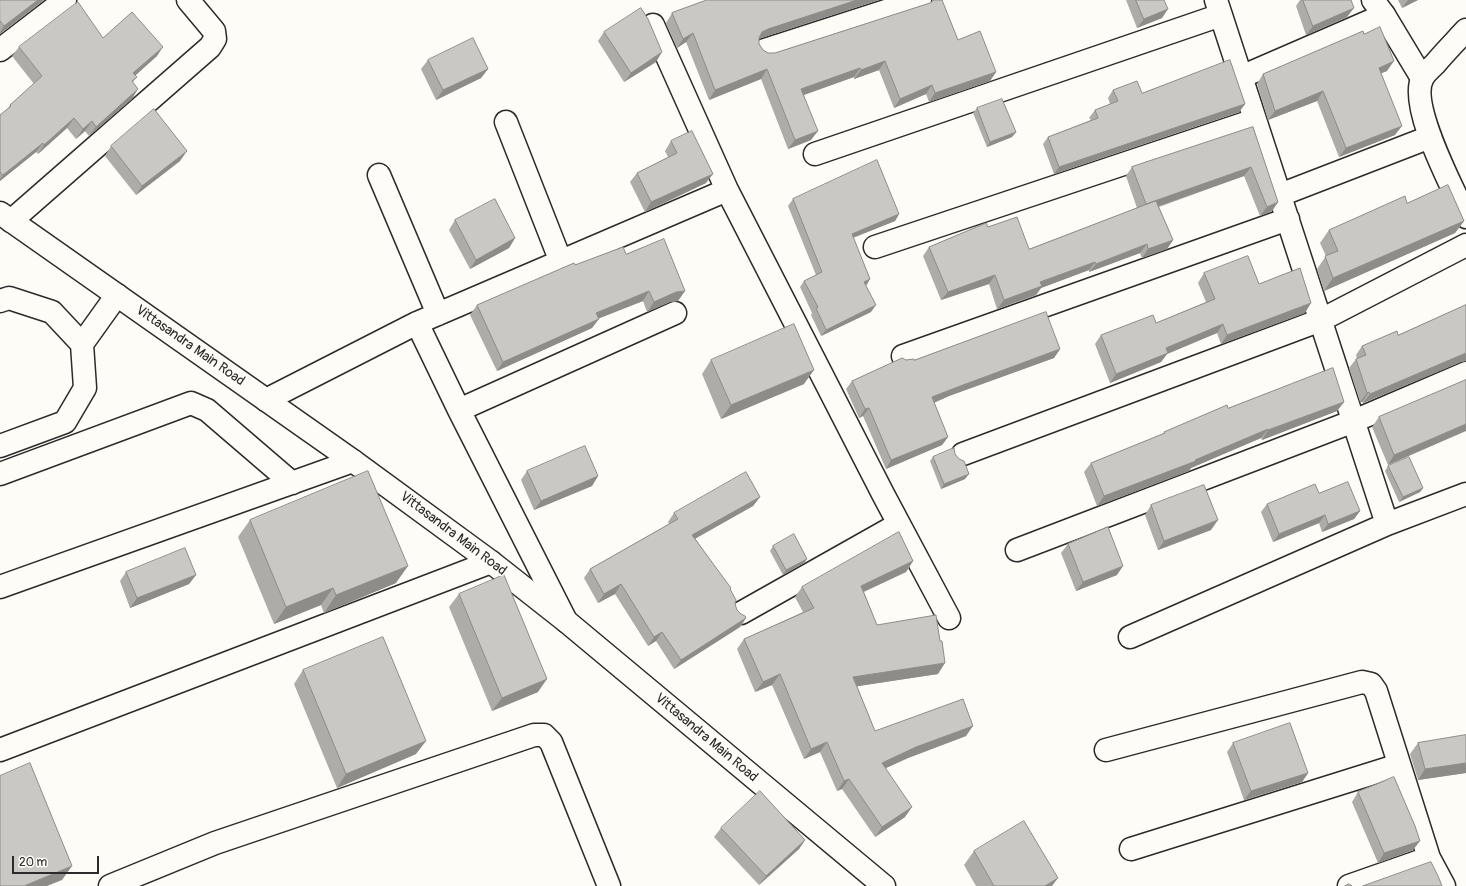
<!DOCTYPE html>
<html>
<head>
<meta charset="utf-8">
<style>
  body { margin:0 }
  #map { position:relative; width:1466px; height:886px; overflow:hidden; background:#fdfcf7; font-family:Pangolin,sans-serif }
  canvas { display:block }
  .scale { position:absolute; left:12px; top:856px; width:87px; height:18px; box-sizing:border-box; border:2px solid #2b2b2b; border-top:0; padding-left:5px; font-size:12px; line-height:14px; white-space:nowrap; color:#2b2b2b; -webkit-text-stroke:3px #fdfcf7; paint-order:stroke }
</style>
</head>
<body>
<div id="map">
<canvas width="1466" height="886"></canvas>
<div class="scale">20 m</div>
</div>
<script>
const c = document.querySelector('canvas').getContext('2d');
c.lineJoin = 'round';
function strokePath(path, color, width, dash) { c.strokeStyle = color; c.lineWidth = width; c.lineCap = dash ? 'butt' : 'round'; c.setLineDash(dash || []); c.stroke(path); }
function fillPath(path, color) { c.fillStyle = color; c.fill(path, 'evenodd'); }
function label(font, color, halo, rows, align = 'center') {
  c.font = font + ' Pangolin,sans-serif'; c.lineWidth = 3; c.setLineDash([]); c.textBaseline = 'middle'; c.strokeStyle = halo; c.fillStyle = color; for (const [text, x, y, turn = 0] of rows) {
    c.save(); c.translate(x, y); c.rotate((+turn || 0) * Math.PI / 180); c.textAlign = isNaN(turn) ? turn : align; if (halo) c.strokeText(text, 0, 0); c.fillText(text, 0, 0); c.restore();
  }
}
const minor = new Path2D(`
  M 1216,0 L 1387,524
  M 653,25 L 727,190
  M 0,50 L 65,0
  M 765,50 L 920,0
  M 1241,77 L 1384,15
  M 506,122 L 561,262
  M 815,154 L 1221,15
  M 379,175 L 438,314
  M 1280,195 L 1430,137
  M 11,221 L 210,47 L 215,39 L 214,31 L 188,0
  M 875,247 L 1255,120
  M 0,301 L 9,298 L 52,312 L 82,344 L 85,388 L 65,422 L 0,446
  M 417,323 L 459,410 L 566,621
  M 82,344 L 117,295
  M 903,356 L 1288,219
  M 266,400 L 417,323 L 727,190 L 883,494 L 949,618
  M 459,410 L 675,313
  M 963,454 L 1321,320 L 1466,245
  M 0,474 L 191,403 L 207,410 L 292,483
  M 1017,550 L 1354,421 L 1466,373
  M 0,587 L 353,461
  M 741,613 L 899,524
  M 1130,637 L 1387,524 L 1466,494
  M 0,750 L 491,562
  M 1106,750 L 1362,682 L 1371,684 L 1376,691 L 1429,858 L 1444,886
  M 1131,849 L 1399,765
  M 110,886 L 215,843 L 534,735 L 544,735 L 551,742 L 609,886
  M 1349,886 L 1429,858`);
const tertiary = new Path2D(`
  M 1373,0 L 1384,15 L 1422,78
  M 0,213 L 353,461 L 491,562 L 566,621 L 884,886`);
const secondary = new Path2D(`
  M 1466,30 C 1456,41 1445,52 1435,64 C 1431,68 1426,72 1423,77 C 1407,104 1454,190 1466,217`);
strokePath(minor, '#2b2b2b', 25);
strokePath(tertiary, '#2b2b2b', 25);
strokePath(secondary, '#2b2b2b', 25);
strokePath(minor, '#fdfcf7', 22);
strokePath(tertiary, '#fdfcf7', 22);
strokePath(secondary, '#fdfcf7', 22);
fillPath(new Path2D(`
  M 0,0 L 44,0 L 0,34 Z
  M 707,0 L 879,0 L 761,38 L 759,39 L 759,44 L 763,50 L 768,53 L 775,53 L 930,3 L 932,2 L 932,0 L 942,0 L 958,40 L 996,72 L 990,81 L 929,102 L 926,94 L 894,108 L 879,70 L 854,79 L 854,77 L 804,95 L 811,140 L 788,149 L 761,79 L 709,100 L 686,42 L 677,48 L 666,23 L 672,13 Z
  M 1126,0 L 1164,0 L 1162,18 L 1137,28 Z
  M 1300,0 L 1351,0 L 1347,17 L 1306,35 L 1296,6 Z
  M 1398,0 L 1418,0 L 1402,8 Z
  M 604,32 L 656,62 L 624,82 L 598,41 Z
  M 1364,34 L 1387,71 L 1381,73 L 1395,135 L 1339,157 L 1317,101 L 1268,120 L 1257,84 L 1263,74 Z
  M 103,38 L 157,56 L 135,75 L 137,77 L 133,82 L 132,99 L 89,136 L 85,131 L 76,139 L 67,128 L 38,154 L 36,152 L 0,181 L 0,115 L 7,110 L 10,105 L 34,84 L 12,56 L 19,47 Z
  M 428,60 L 488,69 L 481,78 L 436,100 L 421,69 Z
  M 1113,90 L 1142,93 L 1245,104 L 1239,112 L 1054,174 L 1043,144 L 1048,137 L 1091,120 L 1089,118 L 1095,110 L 1110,104 L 1108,98 Z
  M 977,108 L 1016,132 L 1012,137 L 987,147 L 973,113 Z
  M 1253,127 L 1278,202 L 1272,211 L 1260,216 L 1244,176 L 1159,207 L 1173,240 L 1167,249 L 1142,258 L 1140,253 L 1089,272 L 1089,270 L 1041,288 L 1036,295 L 997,309 L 989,284 L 941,300 L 923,256 L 929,247 L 988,227 L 1029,249 L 1137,208 L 1126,176 L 1132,167 Z
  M 671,141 L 706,183 L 645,212 L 630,182 L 637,173 L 668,157 L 665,151 Z
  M 111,146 L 180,161 L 136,195 L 105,156 Z
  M 793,199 L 899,214 L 895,221 L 853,238 L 870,279 L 866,285 L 871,312 L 821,336 L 811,315 L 812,313 L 800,287 L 804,281 L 816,275 L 788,206 Z
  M 1407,203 L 1464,221 L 1455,233 L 1324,291 L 1317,269 L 1326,256 L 1320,243 L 1329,230 Z
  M 455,220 L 515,238 L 509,248 L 470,269 L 449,230 Z
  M 626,254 L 678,301 L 670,302 L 647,312 L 643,301 L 599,318 L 592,328 L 497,371 L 470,315 L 477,305 L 575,265 Z
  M 1204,273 L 1259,284 L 1305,313 L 1221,344 L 1217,333 L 1167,354 L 1161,362 L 1110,383 L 1095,344 L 1101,335 L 1156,323 L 1206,302 L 1198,283 Z
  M 1466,305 L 1466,361 L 1461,362 L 1363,403 L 1362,402 L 1360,402 L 1349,368 L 1356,359 L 1357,359 L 1356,355 L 1362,346 L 1398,335 Z
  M 1060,349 L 1054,358 L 949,396 L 934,403 L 948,437 L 942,445 L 886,469 L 863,416 L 859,418 L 846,389 L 852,381 L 906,360 L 914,360 Z
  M 711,360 L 804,384 L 721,419 L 702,374 Z
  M 1466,380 L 1388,465 L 1372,427 L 1379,417 Z
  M 1344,402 L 1337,411 L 1262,440 L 1261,438 L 1191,468 L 1189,471 L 1097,506 L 1084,472 L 1091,463 L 1163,434 L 1164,432 L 1228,408 Z
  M 955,454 L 965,479 L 941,489 L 930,461 L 933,457 Z
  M 1388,466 L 1423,488 L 1420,492 L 1399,502 L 1385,471 Z
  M 527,471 L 598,476 L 592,486 L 534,510 L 521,480 Z
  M 1319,493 L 1360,511 L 1354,519 L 1322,532 L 1319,523 L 1273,542 L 1261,512 L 1267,504 Z
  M 760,497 L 753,506 L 695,538 L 730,589 L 737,610 L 741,614 L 746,618 L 740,627 L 674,669 L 656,641 L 648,646 L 615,594 L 598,603 L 584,578 L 590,569 L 669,524 L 668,522 L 674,513 Z
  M 1151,505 L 1211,530 L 1158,550 L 1145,515 Z
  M 250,520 L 396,583 L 324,613 L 321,605 L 274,624 L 238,537 Z
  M 1068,544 L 1117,575 L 1076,591 L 1061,553 Z
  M 773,546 L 807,559 L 804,563 L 783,575 L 770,551 Z
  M 913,561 L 906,572 L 864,592 L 877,625 L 938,674 L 857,686 L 875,731 L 966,736 L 908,758 L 886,768 L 905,817 L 875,837 L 842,789 L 837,791 L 820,752 L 804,759 L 772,685 L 755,692 L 737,649 L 744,639 L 803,612 L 795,597 L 802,587 Z
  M 126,572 L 196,575 L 189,584 L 130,608 L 120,581 Z
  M 459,594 L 538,692 L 492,711 L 449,607 Z
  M 303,670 L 416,754 L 337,788 L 294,684 Z
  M 1466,735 L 1466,773 L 1418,780 L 1410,754 L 1418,743 Z
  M 1233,743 L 1308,773 L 1302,782 L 1244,800 L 1227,752 Z
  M 1358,792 L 1413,850 L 1378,863 L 1352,802 Z
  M 721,828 L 805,840 L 799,849 L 759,885 L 714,837 Z
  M 974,851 L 1052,886 L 976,886 L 964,865 Z`), '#adaca9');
fillPath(new Path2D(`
  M 38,0 L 44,0 L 0,34 L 0,32 L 4,26 Z
  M 857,0 L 879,0 L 761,38 L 756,41 L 762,32 L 768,29 Z
  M 1408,0 L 1418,0 L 1402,8 Z
  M 1354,8 L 1347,17 L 1306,35 L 1313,26 Z
  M 1168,9 L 1162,18 L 1137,28 L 1144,19 Z
  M 693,33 L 686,42 L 677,48 L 683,39 Z
  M 163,47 L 157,56 L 127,83 L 133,73 Z
  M 662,52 L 656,62 L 624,82 L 631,73 Z
  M 885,61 L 879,70 L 854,79 L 861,70 Z
  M 1394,61 L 1387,71 L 1372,77 L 1379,68 Z
  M 860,68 L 854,77 L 795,98 L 801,89 Z
  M 488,69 L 481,78 L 436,100 L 443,90 Z
  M 767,69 L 761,79 L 709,100 L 715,90 Z
  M 996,72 L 990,81 L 929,102 L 935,93 Z
  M 932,85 L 926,94 L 894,108 L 900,99 Z
  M 138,89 L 132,99 L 89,136 L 96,127 Z
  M 1323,91 L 1317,101 L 1268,120 L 1275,111 Z
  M 1245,104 L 1239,112 L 1054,174 L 1059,167 Z
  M 74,118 L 67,128 L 38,154 L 44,145 Z
  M 92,121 L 85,131 L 76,139 L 83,129 Z
  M 1402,126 L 1395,135 L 1339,157 L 1346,148 Z
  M 818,131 L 811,140 L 788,149 L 795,140 Z
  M 1016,132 L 1012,137 L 987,147 L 990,142 Z
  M 43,143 L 36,152 L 0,181 L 0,179 L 3,175 Z
  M 187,151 L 180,161 L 136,195 L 142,186 Z
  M 1251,167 L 1244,176 L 1139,213 L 1146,204 Z
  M 713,174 L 706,183 L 645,212 L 651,202 Z
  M 1278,202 L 1272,211 L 1260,216 L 1267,207 Z
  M 899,214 L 895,221 L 847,240 L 852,234 Z
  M 1464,221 L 1455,233 L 1324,291 L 1333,278 Z
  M 515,238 L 509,248 L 470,269 L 476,260 Z
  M 1173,240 L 1167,249 L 1142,258 L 1148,249 Z
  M 1147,244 L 1140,253 L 1089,272 L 1096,264 Z
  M 1095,262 L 1089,270 L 1041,288 L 1036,295 L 997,309 L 1004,300 L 1040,282 Z
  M 995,275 L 989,284 L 941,300 L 948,292 Z
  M 870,279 L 866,286 L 864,282 Z
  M 649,291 L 643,301 L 590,322 L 596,313 Z
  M 685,291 L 678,301 L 670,302 L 647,312 L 654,302 L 676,292 Z
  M 1311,303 L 1305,313 L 1221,344 L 1227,335 Z
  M 876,305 L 871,312 L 821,336 L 826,330 Z
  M 599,319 L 592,328 L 497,371 L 503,362 Z
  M 1223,324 L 1217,333 L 1167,354 L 1161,362 L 1110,383 L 1116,374 L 1166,348 Z
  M 1060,349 L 1054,358 L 949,396 L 926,406 L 932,397 L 955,388 Z
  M 1466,353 L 1466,361 L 1461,362 L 1363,403 L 1370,394 Z
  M 814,370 L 804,384 L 721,419 L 731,405 Z
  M 1369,392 L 1362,402 L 1360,402 L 1367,393 Z
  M 1344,402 L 1337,411 L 1262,440 L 1268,430 Z
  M 869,408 L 863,416 L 859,418 L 865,409 Z
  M 1466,424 L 1466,431 L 1388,465 L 1394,455 Z
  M 1268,429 L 1261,438 L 1191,468 L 1189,471 L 1097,506 L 1104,496 L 1195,460 Z
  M 948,437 L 942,445 L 886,469 L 891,460 Z
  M 969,474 L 965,479 L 941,489 L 944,484 Z
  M 598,476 L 592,486 L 534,510 L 541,501 Z
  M 1423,488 L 1420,492 L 1399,502 L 1403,497 Z
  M 760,497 L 753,506 L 686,544 L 692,535 Z
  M 1360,511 L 1354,519 L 1322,532 L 1328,524 Z
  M 1325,515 L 1319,523 L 1273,542 L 1279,534 Z
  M 1218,520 L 1211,530 L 1158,550 L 1164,541 Z
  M 807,559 L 804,563 L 783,575 L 786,570 Z
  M 913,561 L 906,572 L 854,596 L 861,586 Z
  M 408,566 L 396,583 L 324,613 L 336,595 Z
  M 1123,566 L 1117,575 L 1076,591 L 1083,582 Z
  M 196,575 L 189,584 L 130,608 L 137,598 Z
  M 621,584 L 615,594 L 598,603 L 604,594 Z
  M 333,588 L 321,605 L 274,624 L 286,607 Z
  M 746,618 L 740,627 L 674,669 L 681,660 Z
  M 662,632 L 656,641 L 648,646 L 654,637 Z
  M 945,663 L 938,674 L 846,688 L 853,677 Z
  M 780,674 L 772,685 L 755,692 L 763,682 Z
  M 547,679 L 538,692 L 492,711 L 502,698 Z
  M 973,726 L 966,736 L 908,758 L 875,773 L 882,763 L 916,747 Z
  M 426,741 L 416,754 L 337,788 L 346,774 Z
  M 827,742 L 820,752 L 804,759 L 811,749 Z
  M 1466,763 L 1466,773 L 1418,780 L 1425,769 Z
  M 1308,773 L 1302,782 L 1244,800 L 1251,791 Z
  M 849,779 L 842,789 L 837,791 L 844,781 Z
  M 912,807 L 905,817 L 875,837 L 882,827 Z
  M 805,840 L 799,849 L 759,885 L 766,876 Z
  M 1420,841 L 1413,850 L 1378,863 L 1384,853 Z
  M 72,866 L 62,880 L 47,886 L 24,886 Z
  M 1058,878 L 1052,886 L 1045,886 Z`), '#8d8c89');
const building = new Path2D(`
  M 0,0 L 38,0 L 4,26 L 0,21 Z
  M 707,0 L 857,0 L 768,29 L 762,32 L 759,38 L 759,44 L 763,50 L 768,53 L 775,53 L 930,3 L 934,0 L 942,0 L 958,40 L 980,31 L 996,72 L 935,93 L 932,85 L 900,99 L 885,61 L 861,70 L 860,68 L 801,89 L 818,131 L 795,140 L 767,69 L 715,90 L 693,33 L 683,39 L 672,13 Z
  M 1136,0 L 1164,0 L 1168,9 L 1144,19 Z
  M 1303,0 L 1351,0 L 1354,8 L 1313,26 Z
  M 78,2 L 103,38 L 132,12 L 163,47 L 133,73 L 137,77 L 132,81 L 138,89 L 96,127 L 92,121 L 83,129 L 74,118 L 44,145 L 43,143 L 3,175 L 0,172 L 0,115 L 11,106 L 10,105 L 42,76 L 19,47 Z
  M 641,8 L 648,19 L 662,52 L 631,73 L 604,32 Z
  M 1380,27 L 1394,61 L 1379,68 L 1402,126 L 1346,148 L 1323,91 L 1275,111 L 1263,74 L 1363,31 L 1364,34 Z
  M 473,38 L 488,69 L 443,90 L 428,60 Z
  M 1230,60 L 1245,104 L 1059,167 L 1048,137 L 1098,118 L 1095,110 L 1118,101 L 1113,90 L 1137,81 L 1142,93 Z
  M 1002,99 L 1016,132 L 990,142 L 977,108 Z
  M 154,109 L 187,151 L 142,186 L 111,146 Z
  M 1253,127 L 1278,202 L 1267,207 L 1251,167 L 1146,204 L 1132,167 Z
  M 692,131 L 713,174 L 651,202 L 637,173 L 677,153 L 671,141 Z
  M 877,160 L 899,214 L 852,234 L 870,279 L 864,282 L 876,305 L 826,330 L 816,308 L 818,307 L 804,281 L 822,272 L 793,199 Z
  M 1448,185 L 1464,221 L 1333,278 L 1325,256 L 1338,251 L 1329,230 L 1405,196 L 1407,203 Z
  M 495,199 L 515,238 L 476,260 L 455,220 Z
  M 1156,201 L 1173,240 L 1148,249 L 1147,244 L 1096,264 L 1095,262 L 1040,282 L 1042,286 L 1004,300 L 995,275 L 948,292 L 929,247 L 986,223 L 988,227 L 1017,217 L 1029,249 Z
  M 664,239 L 685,291 L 676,292 L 654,302 L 649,291 L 596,313 L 599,319 L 503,362 L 477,305 L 574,263 L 575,265 L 623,247 L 626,254 Z
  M 1248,256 L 1259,284 L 1300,268 L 1311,303 L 1227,335 L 1223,324 L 1166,348 L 1168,353 L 1116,374 L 1101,335 L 1153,315 L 1156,323 L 1215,299 L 1204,273 Z
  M 1466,305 L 1466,353 L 1370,394 L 1369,392 L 1367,393 L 1356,359 L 1366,355 L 1362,346 L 1397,331 L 1398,335 Z
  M 1046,312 L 1060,349 L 955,388 L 932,397 L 948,437 L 891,460 L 869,408 L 865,409 L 852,381 L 902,358 L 906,360 L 914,359 L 914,360 Z
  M 794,324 L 814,370 L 731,405 L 711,360 Z
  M 1333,368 L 1344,402 L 1268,430 L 1268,429 L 1195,460 L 1196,461 L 1104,496 L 1091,463 L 1165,433 L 1164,432 L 1227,405 L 1228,408 Z
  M 1466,380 L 1466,424 L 1394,455 L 1379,417 Z
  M 585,446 L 598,476 L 541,501 L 527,471 Z
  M 954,448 L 955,454 L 959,459 L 964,461 L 969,474 L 944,484 L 933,457 Z
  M 1409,457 L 1423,488 L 1403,497 L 1388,466 Z
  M 368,471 L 408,566 L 336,595 L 333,588 L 286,607 L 250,520 Z
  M 746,472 L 760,497 L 692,535 L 731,588 L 730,589 L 736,600 L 735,604 L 737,610 L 741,614 L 745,616 L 746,618 L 681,660 L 662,632 L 654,637 L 621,584 L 604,594 L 590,569 L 678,519 L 674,513 Z
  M 1348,482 L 1360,511 L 1328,524 L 1325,515 L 1279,534 L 1267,504 L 1315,484 L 1319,493 Z
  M 1204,485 L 1218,520 L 1164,541 L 1151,505 Z
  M 1108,527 L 1123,566 L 1083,582 L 1068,544 Z
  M 899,532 L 913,561 L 861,586 L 877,625 L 936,615 L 940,641 L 942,641 L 945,663 L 853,677 L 875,731 L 963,699 L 973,726 L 916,747 L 882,763 L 912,807 L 882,827 L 849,779 L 844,781 L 827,742 L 811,749 L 780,674 L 763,682 L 744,639 L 814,608 L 802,587 Z
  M 794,534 L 807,559 L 786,570 L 773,546 Z
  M 185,548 L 196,575 L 137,598 L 126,572 Z
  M 504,575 L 547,679 L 502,698 L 459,594 Z
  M 383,637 L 426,741 L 346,774 L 303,670 Z
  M 1290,723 L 1308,773 L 1251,791 L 1233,743 Z
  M 1466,735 L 1466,763 L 1425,769 L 1418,743 Z
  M 30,763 L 72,866 L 24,886 L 0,886 L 0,776 Z
  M 1394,777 L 1415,826 L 1420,841 L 1384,853 L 1358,792 Z
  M 760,791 L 805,840 L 766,876 L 721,828 Z
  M 1024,821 L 1058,878 L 1045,886 L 994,886 L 974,851 Z
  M 1431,862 L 1438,876 L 1442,886 L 1363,886 Z
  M 1349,884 L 1352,886 L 1345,886 Z`);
fillPath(building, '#c9c8c4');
strokePath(building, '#8d8c89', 1);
label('14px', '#2b2b2b', '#fdfcf7', [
  ["Vittasandra Main Road",190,346,35],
  ["Vittasandra Main Road",453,534,37],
  ["Vittasandra Main Road",706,738,40]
]);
</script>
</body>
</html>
